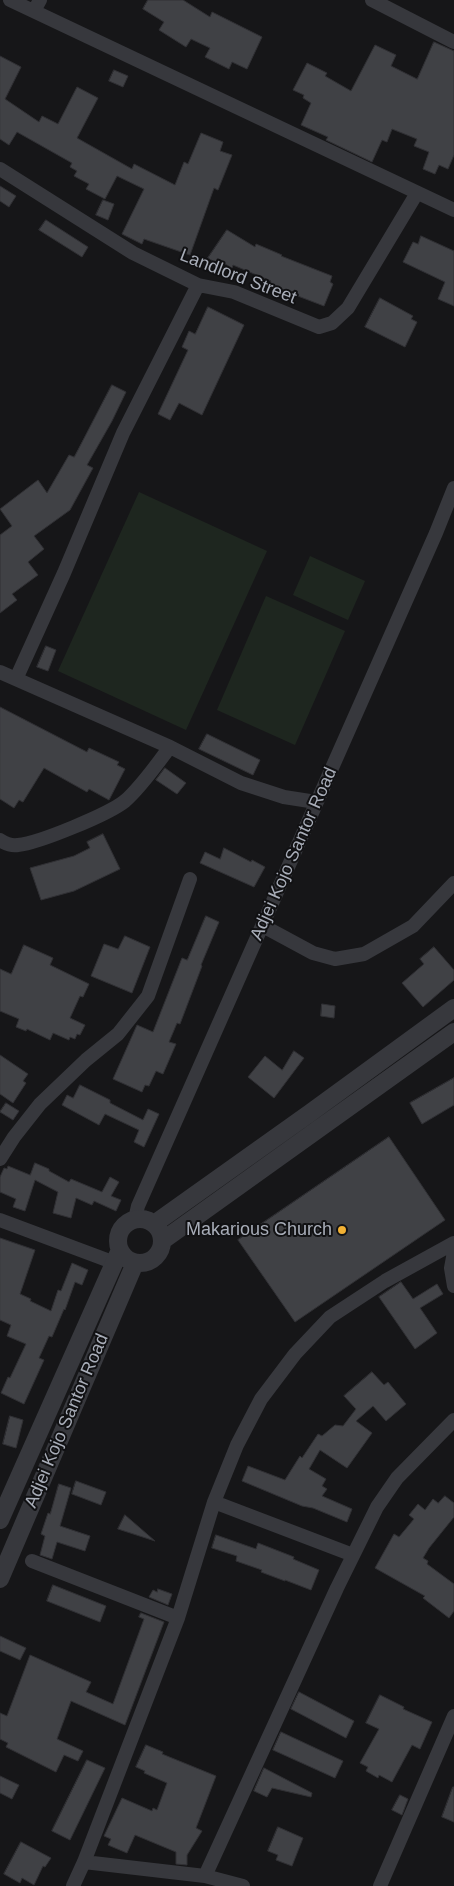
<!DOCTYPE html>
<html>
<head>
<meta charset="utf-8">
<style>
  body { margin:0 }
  canvas { display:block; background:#161618 }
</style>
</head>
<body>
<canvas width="454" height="1886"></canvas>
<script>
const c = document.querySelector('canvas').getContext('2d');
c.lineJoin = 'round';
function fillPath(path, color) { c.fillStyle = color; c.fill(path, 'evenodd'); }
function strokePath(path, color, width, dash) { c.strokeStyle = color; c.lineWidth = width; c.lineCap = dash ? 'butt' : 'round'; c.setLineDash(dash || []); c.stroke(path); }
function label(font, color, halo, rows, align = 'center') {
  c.font = font + ' Arial,sans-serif'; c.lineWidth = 4; c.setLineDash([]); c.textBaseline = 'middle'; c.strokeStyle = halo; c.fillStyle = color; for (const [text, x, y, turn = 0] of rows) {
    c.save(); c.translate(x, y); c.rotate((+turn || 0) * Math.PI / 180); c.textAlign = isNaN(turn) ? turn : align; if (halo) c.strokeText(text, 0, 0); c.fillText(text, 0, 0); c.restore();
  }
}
fillPath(new Path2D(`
  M 139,492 L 267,551 L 186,730 L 58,671 Z
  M 310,556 L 365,581 L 348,620 L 293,595 Z
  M 266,596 L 345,631 L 295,745 L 217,710 Z`), '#1e261f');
const building = new Path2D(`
  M 148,0 L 183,0 L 210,17 L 212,12 L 262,37 L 247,69 L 232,62 L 229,69 L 205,57 L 210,48 L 191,39 L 186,47 L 159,30 L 164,22 L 143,9 Z
  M 434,42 L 454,51 L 454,155 L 448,169 L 439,165 L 435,174 L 423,169 L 429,152 L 414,146 L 417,139 L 392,129 L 387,142 L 382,140 L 372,162 L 326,140 L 328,137 L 301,125 L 311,103 L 303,98 L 304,95 L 293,90 L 307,63 L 327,73 L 325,76 L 351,91 L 375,45 L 396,55 L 391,66 L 417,79 Z
  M 0,56 L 21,67 L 5,99 L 39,122 L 42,116 L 58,124 L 77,87 L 98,98 L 77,138 L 132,169 L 134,164 L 175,185 L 184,162 L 188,164 L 201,133 L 223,142 L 220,151 L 232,155 L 218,190 L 214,188 L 190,255 L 144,239 L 142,244 L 122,234 L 144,189 L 117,176 L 105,199 L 86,189 L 89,184 L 74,176 L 77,171 L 70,167 L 72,163 L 17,132 L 9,145 L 0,139 Z
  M 114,70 L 128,76 L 123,87 L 109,81 Z
  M 0,186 L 16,196 L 9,207 L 0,201 Z
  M 103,200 L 114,204 L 108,220 L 96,215 Z
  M 46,220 L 88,247 L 82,257 L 39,230 Z
  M 227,230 L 255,247 L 256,244 L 282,255 L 281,256 L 332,276 L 330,282 L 333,284 L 324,306 L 269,285 L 271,281 L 233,265 L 232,268 L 220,261 L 218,264 L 208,258 Z
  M 421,236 L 454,251 L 454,306 L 438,299 L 445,282 L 403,262 L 413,242 L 418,244 Z
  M 380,298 L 413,316 L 411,319 L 417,322 L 405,347 L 365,327 Z
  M 208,307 L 244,325 L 202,415 L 179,403 L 170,420 L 158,414 L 188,350 L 182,347 L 189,331 L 195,334 Z
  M 112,385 L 126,392 L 112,421 L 87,465 L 93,468 L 70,510 L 34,536 L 44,549 L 28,562 L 38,575 L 12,594 L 17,600 L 0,613 L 0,535 L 12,526 L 0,509 L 38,480 L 47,493 L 69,455 L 74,457 Z
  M 46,646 L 56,650 L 48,671 L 37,667 Z
  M 0,707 L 87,752 L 89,748 L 119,762 L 117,765 L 125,769 L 109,800 L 89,789 L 87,792 L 44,768 L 23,802 L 19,800 L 14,808 L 0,799 Z
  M 207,734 L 260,760 L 253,775 L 199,749 Z
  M 165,768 L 186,783 L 177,794 L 156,780 Z
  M 103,834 L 120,869 L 74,891 L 41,900 L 30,868 L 74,856 L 90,848 L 87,842 Z
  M 224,848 L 251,862 L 252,860 L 265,867 L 254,887 L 200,863 L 205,852 L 220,859 Z
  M 206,916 L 219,922 L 201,965 L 202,966 L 180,1024 L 177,1023 L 169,1042 L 176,1044 L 163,1074 L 156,1071 L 149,1086 L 145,1085 L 142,1092 L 113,1079 L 137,1025 L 153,1032 L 182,958 L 187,960 Z
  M 125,936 L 150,947 L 132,993 L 91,976 L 104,944 L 118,949 Z
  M 24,945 L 53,958 L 50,965 L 89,984 L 83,997 L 80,996 L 70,1018 L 85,1025 L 80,1035 L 77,1034 L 75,1039 L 70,1037 L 69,1040 L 53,1033 L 50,1040 L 27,1029 L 26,1031 L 16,1027 L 19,1019 L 0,1011 L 0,969 L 11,974 Z
  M 434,947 L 454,970 L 454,980 L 423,1007 L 402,983 L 424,964 L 420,959 Z
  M 322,1004 L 335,1006 L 334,1018 L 321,1016 Z
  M 294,1051 L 304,1058 L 274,1098 L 248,1077 L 265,1056 L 282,1070 Z
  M 0,1055 L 28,1074 L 23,1081 L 26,1083 L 13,1103 L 0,1094 Z
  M 454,1078 L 454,1105 L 422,1124 L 410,1103 Z
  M 80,1085 L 110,1100 L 110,1103 L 143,1120 L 148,1109 L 159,1114 L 144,1147 L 134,1142 L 139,1130 L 105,1114 L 99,1125 L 62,1105 L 67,1095 L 73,1098 Z
  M 6,1103 L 19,1111 L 13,1120 L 0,1112 Z
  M 389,1137 L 445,1220 L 295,1322 L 238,1240 Z
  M 35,1163 L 49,1169 L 49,1171 L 69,1182 L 71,1179 L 102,1192 L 110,1177 L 119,1182 L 111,1196 L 121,1200 L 116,1211 L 94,1201 L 92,1205 L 76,1198 L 71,1218 L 53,1213 L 58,1192 L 35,1180 L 25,1211 L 13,1207 L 16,1199 L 0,1192 L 0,1177 L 4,1168 L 7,1169 L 8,1166 L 30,1175 Z
  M 0,1238 L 35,1250 L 20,1294 L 31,1299 L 30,1301 L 51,1311 L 58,1290 L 61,1291 L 72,1263 L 88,1270 L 82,1285 L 75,1282 L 65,1310 L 64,1309 L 52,1337 L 49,1336 L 39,1358 L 44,1360 L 24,1404 L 1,1393 L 8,1377 L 10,1378 L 26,1344 L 7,1336 L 11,1325 L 0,1320 Z
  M 401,1282 L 413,1299 L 437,1284 L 443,1294 L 420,1308 L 437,1333 L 415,1349 L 379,1297 Z
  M 372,1372 L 384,1385 L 388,1382 L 406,1404 L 386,1421 L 373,1406 L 356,1421 L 372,1433 L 347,1468 L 320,1450 L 309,1469 L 326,1479 L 322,1486 L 327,1489 L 322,1496 L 352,1509 L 347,1522 L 313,1508 L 302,1506 L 242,1481 L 248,1466 L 285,1480 L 300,1456 L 302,1458 L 318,1434 L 322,1436 L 335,1425 L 343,1426 L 356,1409 L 344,1396 Z
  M 10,1416 L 23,1420 L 16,1448 L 3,1444 Z
  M 76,1481 L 106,1492 L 101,1505 L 72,1494 Z
  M 59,1484 L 71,1488 L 60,1526 L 90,1536 L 85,1551 L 57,1542 L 52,1559 L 40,1555 L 45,1536 L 41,1534 L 48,1513 L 50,1514 Z
  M 445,1496 L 454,1503 L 454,1517 L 429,1548 L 423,1558 L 428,1561 L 427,1564 L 454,1584 L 454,1611 L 449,1618 L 423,1598 L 425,1596 L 375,1568 L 394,1534 L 399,1537 L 414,1519 L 409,1515 L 418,1504 L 425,1510 L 433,1499 L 438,1503 Z
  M 125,1515 L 155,1541 L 118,1529 Z
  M 216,1535 L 256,1549 L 258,1543 L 294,1557 L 293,1559 L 319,1570 L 311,1590 L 285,1580 L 285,1581 L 261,1572 L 262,1570 L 236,1561 L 237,1556 L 212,1548 Z
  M 53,1585 L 106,1606 L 100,1622 L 47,1601 Z
  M 158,1589 L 172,1594 L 168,1605 L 149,1597 L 153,1590 L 157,1592 Z
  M 141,1613 L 164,1622 L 125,1725 L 71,1701 L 57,1739 L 83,1751 L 78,1761 L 64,1755 L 56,1772 L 6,1747 L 8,1743 L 0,1739 L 0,1713 L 7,1716 L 30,1655 L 91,1682 L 86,1692 L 113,1704 L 144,1619 L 139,1617 Z
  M 0,1636 L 26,1648 L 20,1660 L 0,1651 Z
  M 299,1692 L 354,1721 L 346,1738 L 291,1709 Z
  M 380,1695 L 404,1707 L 403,1709 L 432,1722 L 420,1749 L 412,1745 L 392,1782 L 379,1775 L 378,1778 L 366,1771 L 368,1767 L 360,1763 L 379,1729 L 366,1723 Z
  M 281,1732 L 343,1761 L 335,1778 L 273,1750 Z
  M 146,1745 L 163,1752 L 162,1754 L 216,1776 L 196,1828 L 202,1831 L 187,1855 L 187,1865 L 176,1864 L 176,1852 L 135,1835 L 127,1853 L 108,1845 L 111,1839 L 104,1836 L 122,1798 L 152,1811 L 153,1808 L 157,1810 L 167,1783 L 144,1773 L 145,1771 L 136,1767 Z
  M 87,1760 L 105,1768 L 70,1840 L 52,1831 Z
  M 264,1768 L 312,1793 L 311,1797 L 272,1788 L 267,1797 L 254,1791 Z
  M 0,1776 L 19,1785 L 12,1799 L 0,1793 Z
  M 453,1787 L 454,1787 L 454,1822 L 442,1817 Z
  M 400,1795 L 408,1799 L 402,1815 L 392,1810 Z
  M 278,1827 L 303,1838 L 292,1866 L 276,1860 L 278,1855 L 268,1851 Z
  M 21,1842 L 51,1858 L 45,1867 L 43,1866 L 34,1885 L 22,1878 L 20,1883 L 4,1874 Z`);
fillPath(building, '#404145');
strokePath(building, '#303034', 1);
strokePath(new Path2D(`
  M 10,0 L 454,210
  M 372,0 L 454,42
  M 34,11 L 40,0
  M 0,169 L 133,253 L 198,285 L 234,292 L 319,327 L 332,323 L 348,308 L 417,193
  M 0,672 L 170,747 L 241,783 L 284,797 L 316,802
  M 16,679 L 64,573 L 123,433 L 198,285
  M 0,840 C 6,844 12,846 18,845 C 39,843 109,814 125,801 C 142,786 156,765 170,747
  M 263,926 L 313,953 L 335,959 L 364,954 L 413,926 L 454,883
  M 0,1159 L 14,1137 L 40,1104 L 86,1060 L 118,1034 L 148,996 L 190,879
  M 135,1219 L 138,1206 L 436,533 L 454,488
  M 0,1220 L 115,1263
  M 454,1252 L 451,1268 L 454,1286
  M 214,1502 L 353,1555
  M 32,1561 L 178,1618
  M 84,1862 L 205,1876 L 243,1886
  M 205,1876 L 337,1588 L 377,1507 L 397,1478 L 454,1420
  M 73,1886 L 84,1862 L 178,1618 L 214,1502 L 237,1445 L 261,1399 L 295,1354 L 330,1317 L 385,1281 L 454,1243
  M 380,1886 L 454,1716`), '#37383d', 14);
strokePath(new Path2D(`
  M118 1241a22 22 0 1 1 44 0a22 22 0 1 1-44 0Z
  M 154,1224 L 310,1113 L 454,1008
  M 162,1241 L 454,1032
  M 0,1520 L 120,1250
  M 0,1579 L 135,1263`), '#37383d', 18);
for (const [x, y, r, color] of [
  [342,1230,5,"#f2b134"]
]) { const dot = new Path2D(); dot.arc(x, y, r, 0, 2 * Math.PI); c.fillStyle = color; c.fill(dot); strokePath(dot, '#111113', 2); }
label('18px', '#a8adb8', '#111113', [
  ["Landlord Street",238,277,21],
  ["Adjei Kojo Santor Road",294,854,-66],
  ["Adjei Kojo Santor Road",67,1421,-67]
]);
label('18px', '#a8adb8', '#111113', [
  ["Makarious Church",332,1230]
], 'right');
</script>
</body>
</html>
